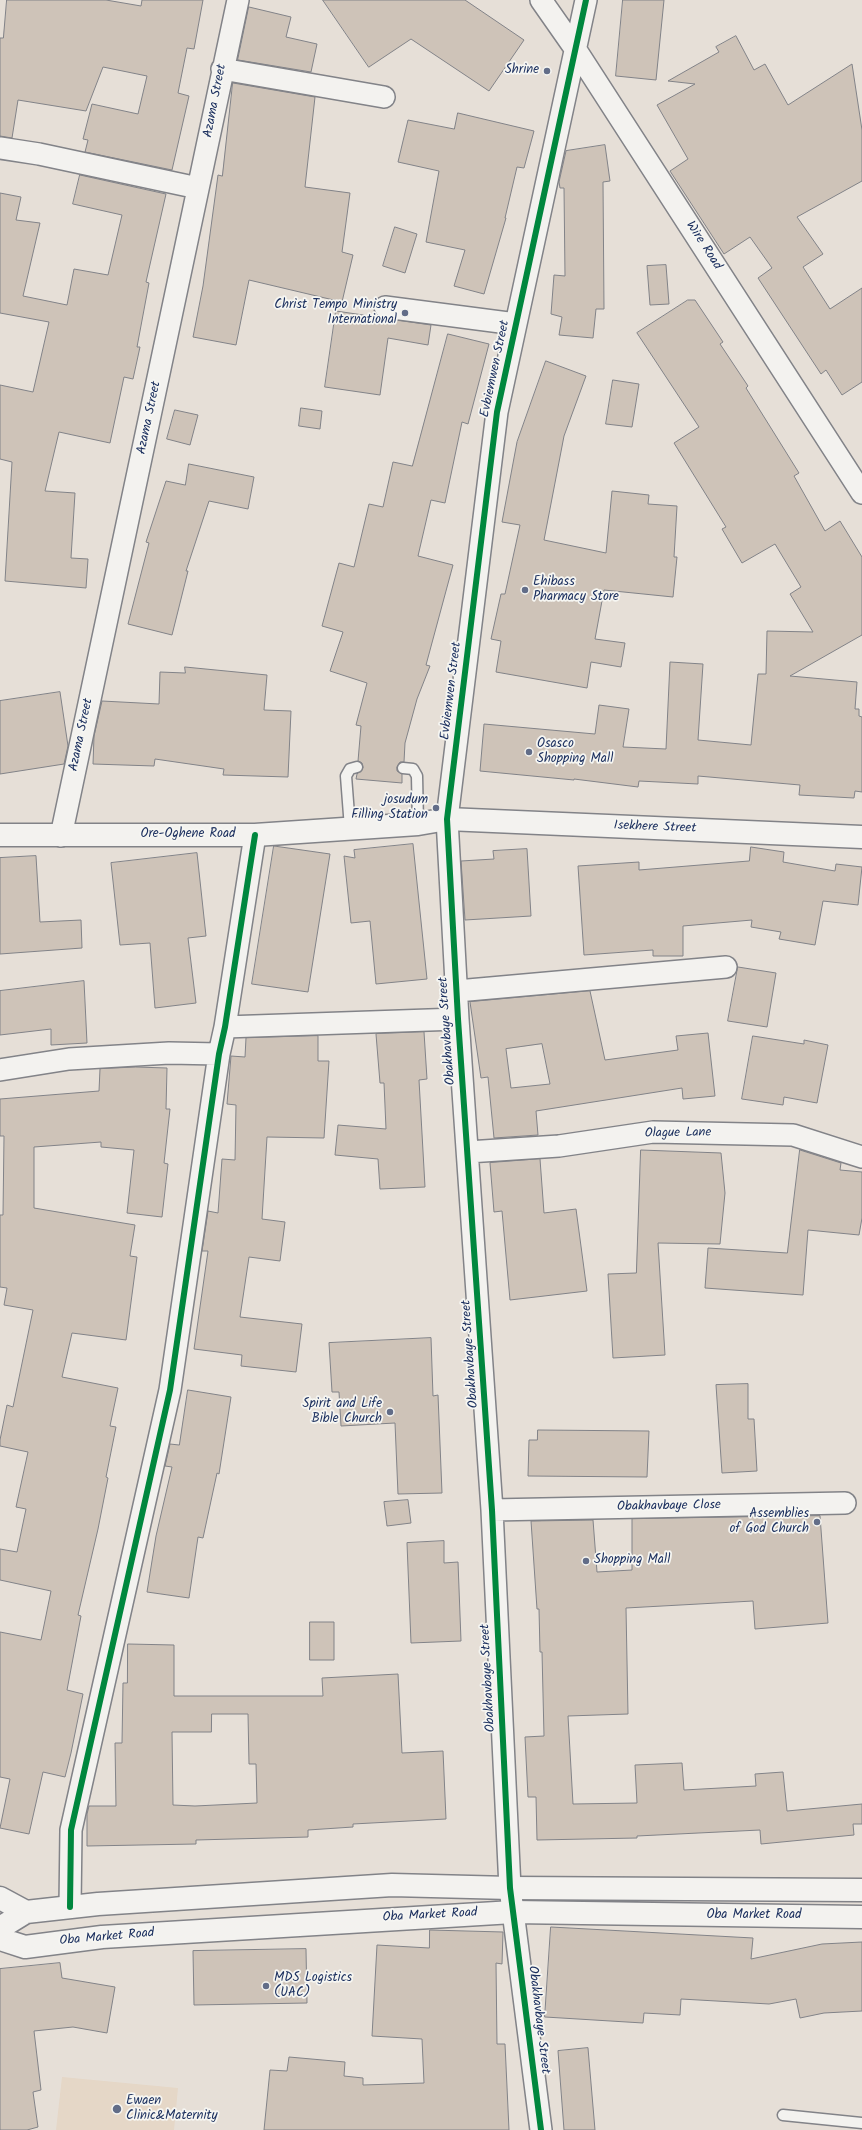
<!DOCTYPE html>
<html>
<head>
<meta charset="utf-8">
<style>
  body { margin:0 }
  canvas { display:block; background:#e6dfd7 }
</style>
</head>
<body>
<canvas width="862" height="2130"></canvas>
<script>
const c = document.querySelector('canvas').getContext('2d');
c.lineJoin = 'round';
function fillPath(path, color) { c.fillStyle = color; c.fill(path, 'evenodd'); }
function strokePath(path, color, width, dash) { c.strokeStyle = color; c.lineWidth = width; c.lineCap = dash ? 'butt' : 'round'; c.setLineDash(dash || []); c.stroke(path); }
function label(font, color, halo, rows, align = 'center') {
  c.font = font + ' Kalam,sans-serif'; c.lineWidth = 3.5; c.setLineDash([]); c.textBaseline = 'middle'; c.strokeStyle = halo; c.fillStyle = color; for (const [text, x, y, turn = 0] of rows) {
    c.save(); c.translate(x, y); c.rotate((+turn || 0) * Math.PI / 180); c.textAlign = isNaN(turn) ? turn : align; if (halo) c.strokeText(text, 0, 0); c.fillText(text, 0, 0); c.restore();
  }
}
fillPath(new Path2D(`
  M 62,2077 L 178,2088 L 174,2130 L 56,2130 Z`), '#e5d7c7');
const building = new Path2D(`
  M 7,0 L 106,0 L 141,6 L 142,0 L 203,0 L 194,49 L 187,48 L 178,93 L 189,96 L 172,170 L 85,152 L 88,140 L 83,139 L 92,104 L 138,114 L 147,76 L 103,67 L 86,111 L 18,100 L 12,138 L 0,136 L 0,38 L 3,38 Z
  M 323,0 L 465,0 L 524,40 L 489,91 L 411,39 L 369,67 Z
  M 623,0 L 664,0 L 656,80 L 616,76 Z
  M 249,7 L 291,17 L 286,37 L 317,44 L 311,72 L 238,60 Z
  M 736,36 L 754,70 L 765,64 L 788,105 L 852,64 L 862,130 L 862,181 L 797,217 L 823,254 L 803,267 L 830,309 L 862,288 L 862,382 L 842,395 L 826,370 L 821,374 L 758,278 L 772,268 L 750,237 L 724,254 L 670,171 L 688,159 L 657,105 L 695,84 L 668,81 L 719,52 L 716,47 Z
  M 233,83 L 315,97 L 305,187 L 350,193 L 342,252 L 353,255 L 342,302 L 249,280 L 236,345 L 193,337 L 203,286 L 218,175 L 222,176 Z
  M 458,113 L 534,131 L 524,168 L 517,167 L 505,218 L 506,218 L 484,294 L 454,286 L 465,250 L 426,242 L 439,171 L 398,162 L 408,120 L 454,129 Z
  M 605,145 L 610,181 L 603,182 L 604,309 L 596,309 L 593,338 L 559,335 L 562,317 L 551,314 L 554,275 L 565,276 L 564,188 L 560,188 L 559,182 L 566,151 Z
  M 80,175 L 166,194 L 146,282 L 149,283 L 137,347 L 140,347 L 133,379 L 124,377 L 110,443 L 59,432 L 45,491 L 75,493 L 71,558 L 88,559 L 86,588 L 5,581 L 12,462 L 0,459 L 0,385 L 33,392 L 49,322 L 0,313 L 0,193 L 21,197 L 16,220 L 40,223 L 23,296 L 67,305 L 74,269 L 108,275 L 122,215 L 73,204 Z
  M 395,227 L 417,234 L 405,273 L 383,266 Z
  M 666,265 L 669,304 L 650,305 L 647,266 Z
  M 688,300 L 695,300 L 723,342 L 720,344 L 748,386 L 746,388 L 799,473 L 794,476 L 825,531 L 840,521 L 862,557 L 862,635 L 790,676 L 857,682 L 855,709 L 859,709 L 859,716 L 862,717 L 862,792 L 855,791 L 854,798 L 799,795 L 800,785 L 698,776 L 698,784 L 639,781 L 638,787 L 574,779 L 574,780 L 480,771 L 484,724 L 595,734 L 599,705 L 629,709 L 623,747 L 666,749 L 670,662 L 703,664 L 698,740 L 751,745 L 758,674 L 766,674 L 767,631 L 813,632 L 790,594 L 801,587 L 775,544 L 742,563 L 722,529 L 726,527 L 674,443 L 699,427 L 637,333 Z
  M 336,311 L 431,325 L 428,345 L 388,338 L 380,395 L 325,387 Z
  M 448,334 L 489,344 L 468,424 L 462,422 L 445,503 L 431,500 L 418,556 L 453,565 L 426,665 L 430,666 L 417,699 L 405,743 L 404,762 L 400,762 L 397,767 L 397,771 L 402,774 L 402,783 L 356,779 L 357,774 L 363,768 L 362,763 L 358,761 L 361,726 L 356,725 L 367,683 L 330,671 L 343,632 L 322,626 L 339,563 L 354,567 L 369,504 L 383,507 L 393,462 L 412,466 Z
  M 546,361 L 586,376 L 564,436 L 544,540 L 606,553 L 612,491 L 649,495 L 648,504 L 677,506 L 674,557 L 677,557 L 673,597 L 604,590 L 595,639 L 625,643 L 621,667 L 591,662 L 587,688 L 496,672 L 501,641 L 491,639 L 501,594 L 505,594 L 520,525 L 502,522 L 517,442 Z
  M 613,380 L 639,384 L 632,427 L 606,424 Z
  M 301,408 L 322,411 L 320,429 L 299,426 Z
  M 175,410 L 198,415 L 190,445 L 167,439 Z
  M 189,464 L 254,477 L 248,509 L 209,501 L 186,571 L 188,571 L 172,635 L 128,624 L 149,543 L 146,542 L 166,481 L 185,485 Z
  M 185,667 L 267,675 L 264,710 L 291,711 L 288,777 L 223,775 L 224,769 L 155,759 L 154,766 L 93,764 L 94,736 L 102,701 L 159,704 L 160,672 L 185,673 Z
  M 60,692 L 68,746 L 64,764 L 0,774 L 0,701 Z
  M 413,844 L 427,979 L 376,984 L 370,921 L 351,923 L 344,856 L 355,858 L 354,850 Z
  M 274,846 L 330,854 L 308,992 L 252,984 Z
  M 751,847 L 784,852 L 783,862 L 835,871 L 836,864 L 862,867 L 858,905 L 823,901 L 815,945 L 779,939 L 781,932 L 751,927 L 752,920 L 683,926 L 683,956 L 653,956 L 653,950 L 584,955 L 578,866 L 639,862 L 639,870 L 749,861 Z
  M 527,849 L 531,916 L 465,920 L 461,861 L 494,859 L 493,851 Z
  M 197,853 L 206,936 L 188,938 L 196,1003 L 155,1008 L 150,943 L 120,945 L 111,863 Z
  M 36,856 L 40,922 L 81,920 L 82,948 L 0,954 L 0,858 Z
  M 738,967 L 776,973 L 767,1027 L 728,1021 Z
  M 84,981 L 87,1043 L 51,1045 L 51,1029 L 0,1035 L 0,991 Z
  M 590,991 L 605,1060 L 678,1050 L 676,1036 L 708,1033 L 715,1096 L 683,1099 L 682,1088 L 536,1111 L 538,1135 L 494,1138 L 488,1077 L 481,1078 L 470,1002 ZM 542,1044 L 550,1084 L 511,1088 L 506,1049 Z
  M 424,1032 L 427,1079 L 419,1080 L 425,1187 L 380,1189 L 378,1159 L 335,1155 L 338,1125 L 386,1129 L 384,1083 L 380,1083 L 376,1034 Z
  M 318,1036 L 318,1061 L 329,1061 L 324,1138 L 267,1137 L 262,1219 L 285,1222 L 280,1261 L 249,1257 L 240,1317 L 302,1324 L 296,1372 L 241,1366 L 242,1355 L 194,1349 L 208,1251 L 202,1251 L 208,1211 L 218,1213 L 222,1159 L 235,1160 L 236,1105 L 227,1104 L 231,1056 L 245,1057 L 246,1038 Z
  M 753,1036 L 804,1044 L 804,1040 L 828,1045 L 817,1103 L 784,1097 L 783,1105 L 742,1099 Z
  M 136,1067 L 167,1068 L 166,1109 L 170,1109 L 164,1163 L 168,1164 L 162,1217 L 127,1213 L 134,1150 L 101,1147 L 101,1142 L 34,1147 L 34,1208 L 135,1225 L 130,1256 L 137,1257 L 126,1340 L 72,1333 L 62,1377 L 118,1388 L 110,1426 L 116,1427 L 106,1477 L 108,1478 L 98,1529 L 78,1615 L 81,1616 L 67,1690 L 83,1694 L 71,1753 L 65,1777 L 43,1772 L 29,1834 L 0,1828 L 10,1779 L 0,1777 L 0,1632 L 41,1640 L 51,1591 L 0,1580 L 0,1549 L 17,1552 L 26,1509 L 16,1507 L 28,1452 L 0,1446 L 0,1440 L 7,1405 L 13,1407 L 33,1310 L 4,1305 L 7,1288 L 0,1287 L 0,1215 L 3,1215 L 4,1136 L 0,1136 L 0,1099 L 99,1091 L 100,1069 Z
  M 641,1150 L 721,1153 L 725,1193 L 720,1244 L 658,1243 L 665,1355 L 613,1358 L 608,1274 L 636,1273 Z
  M 800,1150 L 841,1163 L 840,1170 L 862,1172 L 862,1218 L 859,1235 L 808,1230 L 803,1295 L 705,1288 L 708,1248 L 787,1253 Z
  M 540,1159 L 544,1213 L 576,1209 L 587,1291 L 510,1300 L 502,1211 L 494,1212 L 490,1163 Z
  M 431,1338 L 433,1396 L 438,1395 L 442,1493 L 398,1494 L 395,1423 L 341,1426 L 339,1392 L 332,1392 L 329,1343 Z
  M 748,1384 L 748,1419 L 754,1419 L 757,1471 L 722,1473 L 716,1385 Z
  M 188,1390 L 231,1397 L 219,1474 L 217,1473 L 203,1538 L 198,1537 L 189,1598 L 147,1592 L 156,1536 L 172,1467 L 165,1466 L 170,1444 L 179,1445 Z
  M 538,1430 L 649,1431 L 647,1477 L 528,1476 L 529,1440 L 537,1440 Z
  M 408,1500 L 411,1523 L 387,1526 L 384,1502 Z
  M 820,1516 L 828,1623 L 755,1629 L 753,1601 L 626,1608 L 628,1714 L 568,1716 L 573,1804 L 637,1803 L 635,1765 L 682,1763 L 684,1790 L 756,1786 L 755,1774 L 783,1772 L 787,1811 L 862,1804 L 862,1824 L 853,1824 L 854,1835 L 761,1844 L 760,1830 L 637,1836 L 637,1838 L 537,1840 L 536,1797 L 528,1797 L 525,1737 L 544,1736 L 542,1652 L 540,1652 L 539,1609 L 537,1609 L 531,1521 L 593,1520 L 597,1572 L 632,1570 L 632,1519 Z
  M 444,1541 L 444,1563 L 458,1562 L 461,1641 L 411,1643 L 407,1543 Z
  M 310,1622 L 334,1622 L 334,1660 L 310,1660 Z
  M 128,1644 L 174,1645 L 174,1696 L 323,1696 L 322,1678 L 398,1674 L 402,1753 L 443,1751 L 446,1819 L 353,1824 L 353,1827 L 308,1830 L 308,1837 L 196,1840 L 196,1844 L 87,1846 L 87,1814 L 89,1806 L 116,1806 L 115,1743 L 122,1743 L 123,1683 L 127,1683 ZM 212,1714 L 248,1714 L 249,1764 L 256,1764 L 257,1803 L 195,1806 L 173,1805 L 172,1732 L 211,1732 Z
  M 551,1927 L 753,1938 L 751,1959 L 822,1944 L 862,1942 L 862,2011 L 824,2013 L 800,2018 L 796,1999 L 769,2004 L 681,1999 L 680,2015 L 644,2013 L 643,2023 L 545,2017 Z
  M 430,1930 L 503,1932 L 502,1964 L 496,1963 L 497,2044 L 505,2044 L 509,2130 L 264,2130 L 270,2070 L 287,2071 L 289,2057 L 345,2062 L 344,2076 L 363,2078 L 363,2085 L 424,2083 L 422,2039 L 372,2036 L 377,1945 L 429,1948 Z
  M 306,1949 L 307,2003 L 194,2005 L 193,1951 Z
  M 60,1963 L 62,1978 L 115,1987 L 107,2033 L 73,2027 L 34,2031 L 41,2090 L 33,2092 L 38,2127 L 27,2130 L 0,2130 L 0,1969 Z
  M 588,2048 L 595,2130 L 564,2130 L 558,2051 Z`);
fillPath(building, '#cec3b8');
strokePath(building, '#828388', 1);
const lane = new Path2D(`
  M 403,768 L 413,769 L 417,776 L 418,824
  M 350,828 L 346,776 L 350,769 L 357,767
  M 783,2115 L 862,2123`);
const street = new Path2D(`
  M 541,0 L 576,50 L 862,493
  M 222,69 L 384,97
  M 0,148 L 39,154 L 198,188
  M 385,307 L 516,324
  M 61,836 L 238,0
  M 457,991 L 726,967
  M 225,1027 L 458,1019
  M 0,1070 L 69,1059 L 169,1053 L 219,1054
  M 468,1152 L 559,1146 L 653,1132 L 793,1135 L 862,1157
  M 492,1510 L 845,1503
  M 70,1907 L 71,1830 L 170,1390 L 219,1054 L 225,1027 L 255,835
  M 541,2130 L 510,1888 L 492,1510 L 458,1019 L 447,819 L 497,412 L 586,0`);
const secondary = new Path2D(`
  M 0,835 L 255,835 L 418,824 L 447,819 L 862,837`);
const primary = new Path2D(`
  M 0,1898 L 26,1912
  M 0,1928 L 26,1912 L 98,1904 L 392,1885 L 510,1888 L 862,1890
  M 0,1939 L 25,1947 L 102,1937 L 513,1912 L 862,1917`);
strokePath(lane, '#828388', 13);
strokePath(street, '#828388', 24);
strokePath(secondary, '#828388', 25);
strokePath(primary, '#828388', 25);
strokePath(lane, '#f3f2ef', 10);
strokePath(street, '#f3f2ef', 21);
strokePath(secondary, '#f3f2ef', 22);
strokePath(primary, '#f3f2ef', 22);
strokePath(new Path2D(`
  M 70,1907 L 71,1830 L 170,1390 L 219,1054 L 225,1027 L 255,835
  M 541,2130 L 510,1888 L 492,1510 L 458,1019 L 447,819 L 497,412 L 586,0`), '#00873e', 6);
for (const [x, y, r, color] of [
  [547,71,4,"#626d88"],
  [405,313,4,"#626d88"],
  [525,590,4,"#626d88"],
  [529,752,4,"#626d88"],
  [436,808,4,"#626d88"],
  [390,1412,4,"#626d88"],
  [817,1522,4,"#626d88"],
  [586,1561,4,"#626d88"],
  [266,1986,4,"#626d88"],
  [117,2109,5,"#626d88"]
]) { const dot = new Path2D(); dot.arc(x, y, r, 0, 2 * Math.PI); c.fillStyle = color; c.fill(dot); strokePath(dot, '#f6f6f2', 1.5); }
label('13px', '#1b2f5e', '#f6f6f2', [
  ["Shrine",539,71],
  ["Christ Tempo Ministry",397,306],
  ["International",397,321],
  ["Ehibass",533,583,"left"],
  ["Pharmacy Store",533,598,"left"],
  ["Osasco",537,745,"left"],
  ["Shopping Mall",537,760,"left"],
  ["josudum",428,801],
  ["Filling Station",428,816],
  ["Spirit and Life",382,1405],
  ["Bible Church",382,1420],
  ["Assemblies",809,1515],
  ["of God Church",809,1530],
  ["Shopping Mall",594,1561,"left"],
  ["MDS Logistics",274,1979,"left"],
  ["(UAC)",274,1994,"left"],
  ["Ewaen",126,2102,"left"],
  ["Clinic&Maternity",126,2117,"left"]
], 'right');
label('13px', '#1b2f5e', '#f6f6f2', [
  ["Azama Street",216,101,-79],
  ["Wire Road",703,246,57],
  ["Evbiemwen Street",496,369,-78],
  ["Azama Street",150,418,-78],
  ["Evbiemwen Street",452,691,-83],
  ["Azama Street",82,735,-78],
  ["Isekhere Street",655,828,2],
  ["Ore-Oghene Road",188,835],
  ["Obakhavbaye Street",448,1031,-94],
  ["Olague Lane",678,1134,-1],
  ["Obakhavbaye Street",471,1354,-94],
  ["Obakhavbaye Close",669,1507,-1],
  ["Obakhavbaye Street",489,1678,-93],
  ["Oba Market Road",430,1916,-3],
  ["Oba Market Road",754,1916],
  ["Oba Market Road",107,1938,-5],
  ["Obakhavbaye Street",538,2020,83]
]);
</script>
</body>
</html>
